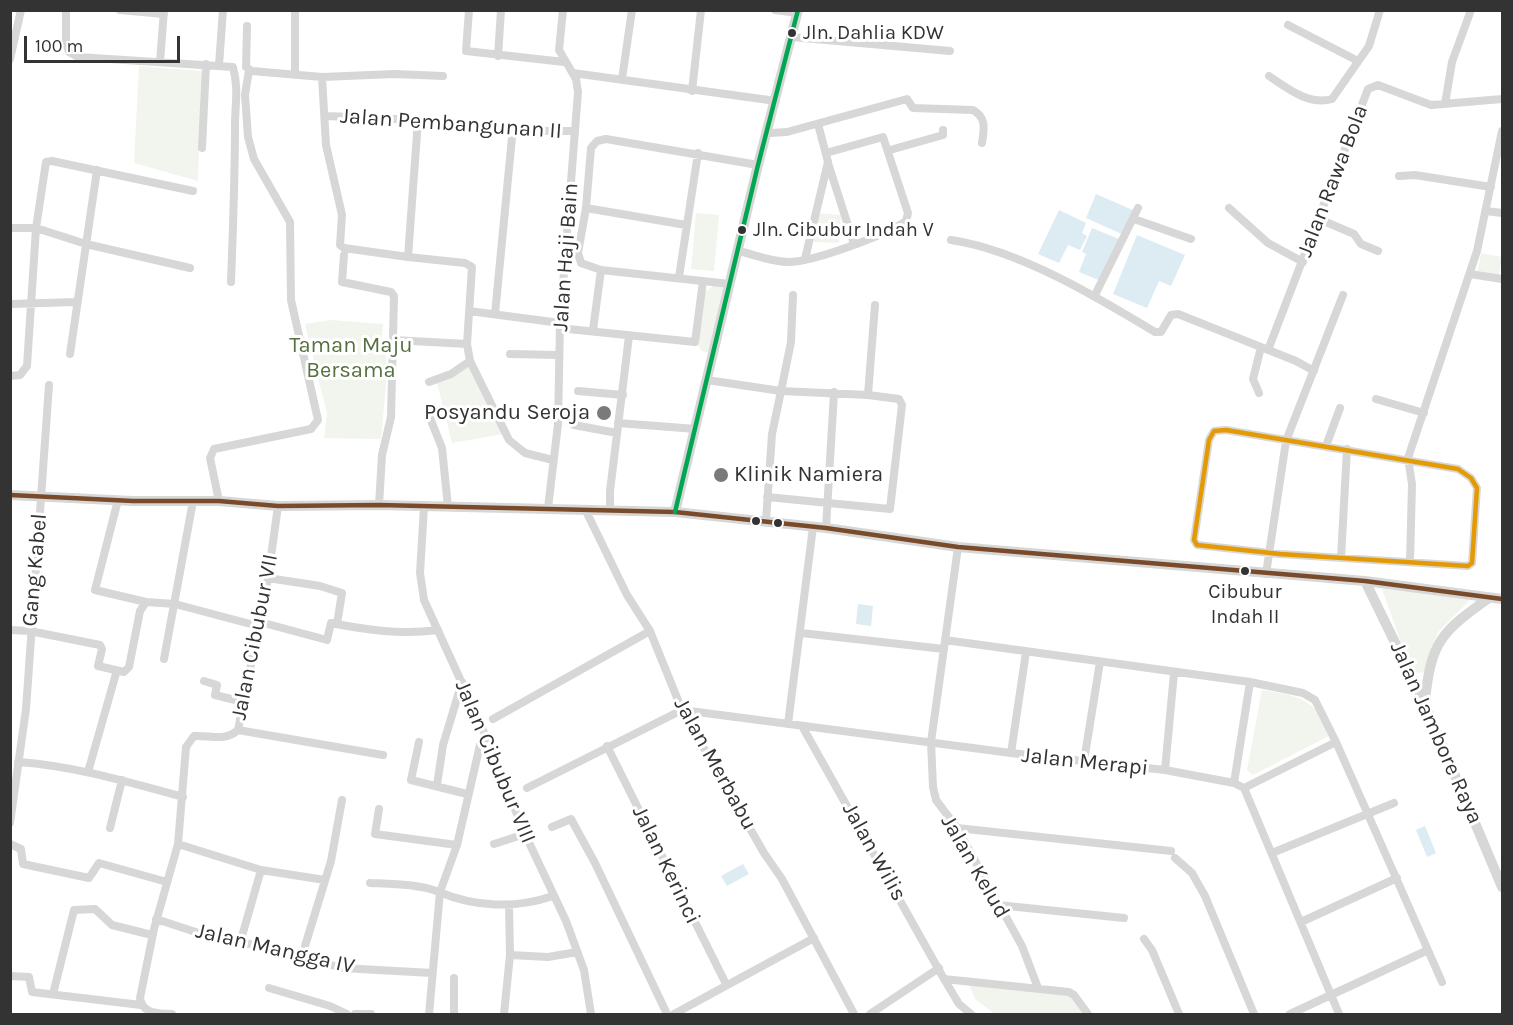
<!DOCTYPE html>
<html>
<head>
<meta charset="utf-8">
<style>
  body { margin:0 }
  #map { position:relative; width:1513px; height:1025px; overflow:hidden; background:#fff; font-family:Karla,sans-serif }
  canvas { display:block }
  .frame { position:absolute; inset:0; border:12px solid #333; pointer-events:none }
  .scale { position:absolute; left:24px; top:36px; width:156px; height:27px; box-sizing:border-box; border:3px solid #333; border-top:0; padding-left:8px; font-size:18px; line-height:21px; white-space:nowrap; color:#333; -webkit-text-stroke:4px #fff; paint-order:stroke }
</style>
</head>
<body>
<div id="map">
<canvas width="1513" height="1025"></canvas>
<div class="frame"></div>
<div class="scale">100 m</div>
</div>
<script>
const c = document.querySelector('canvas').getContext('2d');
c.lineJoin = 'round';
function fillPath(path, color) { c.fillStyle = color; c.fill(path, 'evenodd'); }
function strokePath(path, color, width, dash) { c.strokeStyle = color; c.lineWidth = width; c.lineCap = dash ? 'butt' : 'round'; c.setLineDash(dash || []); c.stroke(path); }
function label(font, color, halo, rows, align = 'center') {
  c.font = font + ' Karla,sans-serif'; c.lineWidth = 6; c.setLineDash([]); c.textBaseline = 'middle'; c.strokeStyle = halo; c.fillStyle = color; for (const [text, x, y, turn = 0] of rows) {
    c.save(); c.translate(x, y); c.rotate((+turn || 0) * Math.PI / 180); c.textAlign = isNaN(turn) ? turn : align; if (halo) c.strokeText(text, 0, 0); c.fillText(text, 0, 0); c.restore();
  }
}
fillPath(new Path2D(`
  M 139,66 L 201,71 L 198,181 L 134,163 Z
  M 696,213 L 719,215 L 714,271 L 691,269 Z
  M 815,213 L 841,215 L 839,243 L 814,242 Z
  M 1481,253 L 1502,257 L 1499,275 L 1478,271 Z
  M 715,284 L 727,286 L 709,353 L 701,351 L 697,343 L 702,321 L 704,293 Z
  M 331,320 L 383,324 L 382,338 L 386,341 L 386,385 L 381,439 L 324,438 L 327,414 L 305,324 Z
  M 470,366 L 503,434 L 452,443 L 437,383 Z
  M 1382,589 L 1474,596 L 1438,632 L 1424,672 L 1412,674 Z
  M 1262,690 C 1299,696 1316,698 1329,736 L 1253,775 L 1247,770 Z
  M 967,980 L 1076,992 L 1089,1014 L 995,1014 L 975,999 Z`), '#f1f5ed');
fillPath(new Path2D(`
  M 1096,194 L 1135,211 L 1124,235 L 1086,218 Z
  M 1059,210 L 1086,223 L 1082,233 L 1087,236 L 1080,250 L 1068,245 L 1059,263 L 1038,254 Z
  M 1092,228 L 1119,239 L 1101,281 L 1079,272 L 1086,254 L 1082,252 Z
  M 1137,235 L 1185,255 L 1171,286 L 1159,281 L 1147,308 L 1113,294 Z
  M 858,604 L 873,606 L 871,626 L 856,624 Z
  M 1425,826 L 1436,853 L 1427,857 L 1416,830 Z
  M 743,864 L 749,874 L 727,886 L 721,876 Z`), '#ddebf3');
strokePath(new Path2D(`
  M 66,10 L 66,43 L 69,52 L 78,57 L 233,67 C 239,90 235,103 235,126 C 235,178 233,230 231,282
  M 120,10 L 164,14
  M 295,10 L 295,74
  M 469,10 L 466,51 L 564,62
  M 775,10 L 798,13
  M 1288,25 L 1358,61
  M 247,26 L 246,67 L 252,71 L 322,77 L 395,74 L 443,76
  M 792,37 L 950,51
  M 498,56 L 501,10
  M 10,59 L 21,10
  M 160,62 L 164,10
  M 219,65 L 223,10
  M 573,73 L 776,101
  M 1269,76 C 1287,88 1309,106 1332,99 L 1369,46 L 1380,10
  M 322,77 L 326,145 L 342,215 L 340,245 L 344,248 L 408,257
  M 622,79 L 632,10
  M 692,91 L 701,10
  M 1445,104 L 1452,62 L 1471,10
  M 326,116 L 418,120 L 535,131 L 575,131
  M 418,120 L 408,257 L 465,263 L 472,267 L 467,344 L 470,361 L 509,440 L 525,453 L 553,460
  M 767,130 L 771,133 L 787,132 L 907,99 L 913,108 L 973,110 C 987,118 984,129 982,143
  M 202,148 L 206,64
  M 890,150 L 943,135 L 943,130
  M 828,163 L 854,244
  M 1399,176 L 1415,175 L 1491,187
  M 586,208 L 686,225
  M 1229,208 L 1268,243 L 1303,262
  M 1486,211 L 1502,213
  M 1134,219 L 1191,239
  M 1319,219 L 1354,234 L 1361,244 L 1378,251
  M 10,228 L 36,228 L 86,244 L 190,268
  M 951,240 C 1019,250 1097,297 1155,332 L 1161,332 L 1171,315 L 1178,314 L 1296,361 L 1314,371
  M 739,251 C 755,255 772,262 789,262 C 813,262 886,235 906,221 L 908,213 L 883,137 L 826,153
  M 344,255 L 342,282 L 391,292 L 394,296 L 391,417 L 382,455 L 379,505
  M 805,259 L 828,162 L 818,124
  M 1470,274 L 1502,279
  M 679,277 L 698,153
  M 730,284 L 601,270 L 581,263 L 578,253 L 586,208 L 591,148 L 597,141 L 606,139 L 758,165
  M 1095,295 L 1138,208
  M 10,304 L 76,302
  M 469,311 L 560,323
  M 495,314 L 513,127
  M 568,329 L 695,342 L 703,281
  M 593,330 L 601,270
  M 393,340 L 467,344
  M 1268,350 L 1368,89 L 1378,85 L 1431,105 L 1502,99
  M 70,354 L 97,170
  M 510,354 L 559,355
  M 10,376 L 20,375 L 27,366 L 36,228 L 46,162 L 52,161 L 193,191
  M 707,380 L 781,391 L 791,342 L 793,295
  M 429,382 L 451,374 L 470,361
  M 578,391 L 623,395
  M 1259,393 L 1253,379 L 1261,347
  M 1376,399 L 1424,413
  M 430,418 L 442,448 L 448,507
  M 618,423 L 696,429
  M 574,425 L 617,433
  M 1226,430 L 1458,469 L 1471,478 L 1477,488 L 1472,563 L 1468,566 L 1280,554 L 1197,545 L 1194,540 L 1209,440 L 1214,431 Z
  M 1326,446 L 1340,408
  M 767,497 L 890,509 L 902,405 L 899,399 L 868,395
  M 118,500 L 95,590 L 146,602
  M 219,501 L 210,458 L 214,449 L 311,429 L 318,420 L 291,300 L 290,222 L 254,159 L 248,137 L 245,95 L 249,70
  M 424,507 L 420,573 L 424,600 L 481,725 L 525,834 L 566,921 L 584,970 L 591,1014
  M 548,508 L 558,424 L 560,323 L 578,92 L 576,79 L 559,50 L 563,10
  M 585,509 L 627,595 L 650,631 L 682,710 L 764,853 L 782,879 L 854,1014
  M 610,509 L 610,491 L 629,336
  M 766,521 L 772,434 L 781,391 L 868,395 L 875,305
  M 826,528 L 834,392
  M 958,547 L 931,742 L 933,787 L 936,800 L 957,828 L 1022,946 L 1038,988
  M 1341,558 L 1347,449
  M 1410,562 L 1412,484 L 1408,458 L 1477,251 L 1502,131
  M 1266,574 L 1286,441 L 1343,295
  M 268,578 L 320,586 L 342,593 L 337,624
  M 260,622 L 327,640 L 331,623 C 367,630 401,635 438,630
  M 10,630 L 30,631 L 100,645 L 102,649 L 98,666 L 124,672 L 129,667 L 140,611 L 146,602 L 175,604 L 258,626
  M 801,633 L 944,649
  M 945,640 L 1250,682 L 1303,693 L 1315,700 L 1336,742 L 1442,982
  M 164,659 L 193,501
  M 204,681 L 217,685 L 215,695 L 243,702
  M 493,719 L 650,631
  M 788,724 L 813,527
  M 802,726 L 944,979 L 959,1004 L 971,1014
  M 238,730 L 383,755
  M 419,742 L 411,780 L 467,794
  M 607,746 L 726,984
  M 1011,753 L 1026,652
  M 1084,761 L 1100,662
  M 18,762 C 75,766 128,782 183,797
  M 1165,770 L 1174,673
  M 88,772 L 117,670
  M 1234,783 L 1250,682
  M 437,785 L 443,745 L 462,682
  M 527,788 L 682,710 L 1011,753 L 1165,770 L 1234,783 L 1244,788 L 1339,1014
  M 1244,788 L 1336,742
  M 379,809 L 375,834 L 457,845
  M 10,823 L 26,709 L 49,385
  M 552,827 L 571,819 L 595,863 L 667,1014
  M 110,828 L 122,780
  M 957,828 L 1171,851
  M 10,844 L 21,849 L 23,864 L 89,878 L 99,863 L 167,882
  M 178,844 L 261,870 L 325,880
  M 494,844 L 525,834
  M 1272,853 L 1394,803
  M 1175,858 L 1192,873 L 1205,896 L 1254,1014
  M 370,883 C 392,884 419,884 439,892 C 475,907 515,909 553,896
  M 998,905 L 1124,918
  M 156,919 L 217,939 L 263,946 L 342,968 L 432,973
  M 1301,922 L 1397,878
  M 242,936 L 261,870
  M 1144,939 L 1152,950 L 1179,1014
  M 305,946 L 331,861 L 342,800
  M 510,955 L 548,957 L 577,952
  M 10,976 L 29,977 L 32,992 L 141,1005
  M 944,979 L 1069,992 L 1074,995 L 1088,1014
  M 269,988 L 330,1006 L 347,1014
  M 53,994 L 74,910 L 95,909 L 112,925 L 152,935
  M 172,1014 C 159,1013 143,1015 140,998 L 154,929 L 178,844 L 186,747 L 194,736 C 210,735 225,742 238,730 L 268,578 L 278,506
  M 355,1014 L 371,1014
  M 429,1014 L 440,892 L 457,845 L 480,745 L 487,740
  M 454,1014 L 454,978
  M 504,1014 L 510,955 L 509,905
  M 674,1014 L 814,938
  M 870,1014 L 939,968
  M 1290,1014 L 1428,950`), '#d7d7d7', 8);
strokePath(new Path2D(`
  M 10,495 L 133,501 L 219,501 L 278,506 L 379,505 L 675,512 L 826,528 L 958,547 L 1365,581 L 1502,599
  M 675,512 L 758,165 L 798,10
  M 1365,581 L 1424,702 L 1502,887
  M 1425,701 C 1431,642 1441,632 1489,598`), '#d7d7d7', 10);
strokePath(new Path2D(`
  M 10,495 L 133,501 L 219,501 L 278,506 L 379,505 L 675,512 L 826,528 L 958,547 L 1365,581 L 1502,599`), '#7a4b2a', 4.5);
strokePath(new Path2D(`
  M 675,512 L 758,165 L 798,10`), '#00a651', 4.5);
strokePath(new Path2D(`
  M 1226,430 L 1458,469 L 1471,478 L 1477,488 L 1472,563 L 1468,566 L 1280,554 L 1197,545 L 1194,540 L 1209,440 L 1214,431 Z`), '#e39a05', 4.5);
for (const [x, y, r, color] of [
  [792,33,5,"#333"],
  [742,230,5,"#333"],
  [604,413,8,"#7a7a7a"],
  [721,475,8,"#7a7a7a"],
  [756,521,5,"#333"],
  [778,523,5,"#333"],
  [1245,571,5,"#333"]
]) { const dot = new Path2D(); dot.arc(x, y, r, 0, 2 * Math.PI); c.fillStyle = color; c.fill(dot); strokePath(dot, '#fff', 2); }
label('20px', '#333', '#fff', [
  ["Jln. Dahlia KDW",803,33],
  ["Jln. Cibubur Indah V",753,230],
  ["Cibubur",1245,592,"center"],
  ["Indah II",1245,617,"center"]
], 'left');
label('22px', '#333', '#fff', [
  ["Jalan Pembangunan II",451,124,4],
  ["Jalan Rawa Bola",1333,181,-69],
  ["Jalan Haji Bain",566,257,-86],
  ["Gang Kabel",35,570,-85],
  ["Jalan Cibubur VII",255,637,-79],
  ["Jalan Jambore Raya",1436,733,66],
  ["Jalan Cibubur VIII",495,762,67],
  ["Jalan Merapi",1085,762,6],
  ["Jalan Merbabu",715,764,61],
  ["Jalan Wilis",874,852,61],
  ["Jalan Kerinci",666,865,64],
  ["Jalan Kelud",975,867,60],
  ["Jalan Mangga IV",275,949,13]
]);
label('22px', '#56703f', '#fff', [
  ["Taman Maju",351,346],
  ["Bersama",351,371]
]);
label('22px', '#333', '#fff', [
  ["Posyandu Seroja",590,413],
  ["Klinik Namiera",734,475,"left"]
], 'right');
</script>
</body>
</html>
